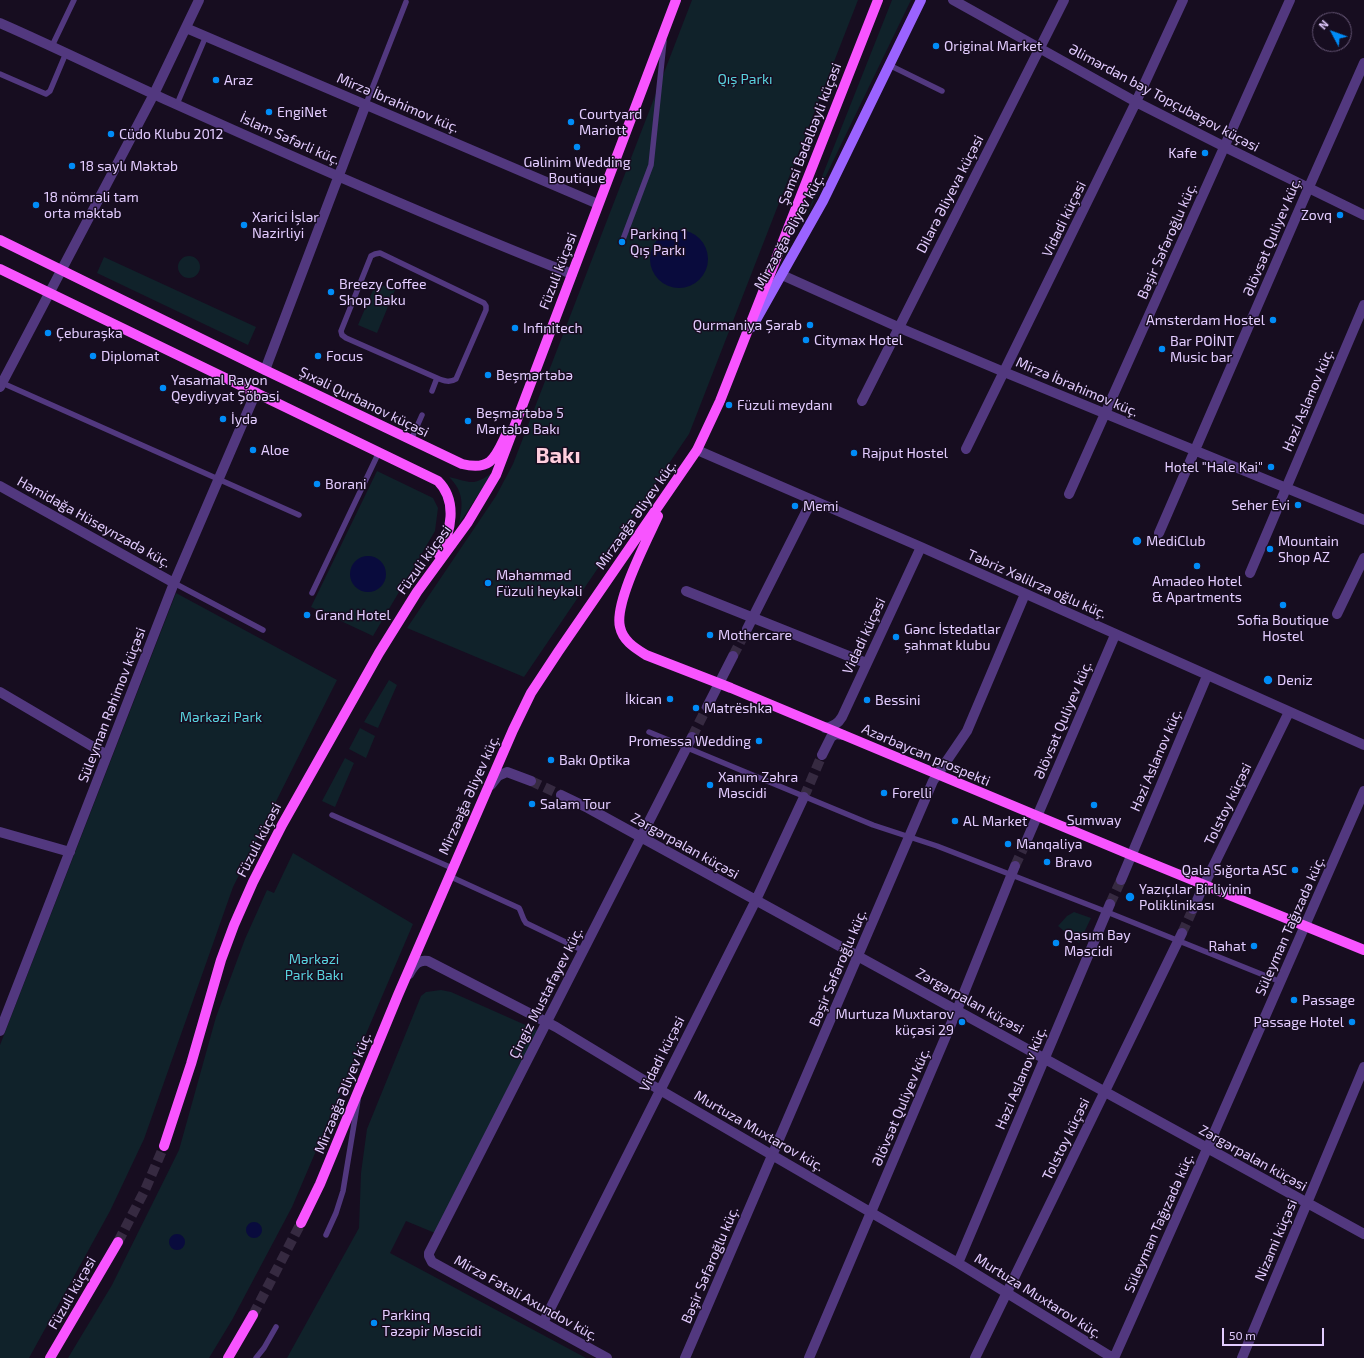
<!DOCTYPE html>
<html>
<head>
<meta charset="utf-8">
<style>
  body { margin:0 }
  #map { position:relative; width:1364px; height:1358px; overflow:hidden; background:#170d20; font-family:"Exo 2",sans-serif }
  canvas { display:block }
  .north { position:absolute; left:1312px; top:12px; width:40px; height:40px; box-sizing:border-box; background:#170d20; border:1px solid #695979; border-radius:50%; rotate:311deg; font-size:11px; font-weight:700; line-height:16px; text-align:center; color:#e3ccff }
  .north::after { content:''; display:block; margin:auto; width:14px; height:18px; background:#008cf7; clip-path:polygon(50% 0,100% 100%,50% 72%,0 100%) }
  .scale { position:absolute; left:1222px; top:1328px; width:102px; height:18px; box-sizing:border-box; border:2px solid #e3ccff; border-top:0; padding-left:5px; font-size:12px; line-height:14px; white-space:nowrap; color:#e3ccff; -webkit-text-stroke:3px #170d20; paint-order:stroke }
</style>
</head>
<body>
<div id="map">
<canvas width="1364" height="1358"></canvas>
<div class="north">N</div>
<div class="scale">50 m</div>
</div>
<script>
const c = document.querySelector('canvas').getContext('2d');
c.lineJoin = 'round';
function fillPath(path, color) { c.fillStyle = color; c.fill(path, 'evenodd'); }
function strokePath(path, color, width, dash) { c.strokeStyle = color; c.lineWidth = width; c.lineCap = dash ? 'butt' : 'round'; c.setLineDash(dash || []); c.stroke(path); }
function label(font, color, halo, rows, align = 'center') {
  c.font = font + ' "Exo 2",sans-serif'; c.lineWidth = 3; c.setLineDash([]); c.textBaseline = 'middle'; c.strokeStyle = halo; c.fillStyle = color; for (const [text, x, y, turn = 0] of rows) {
    c.save(); c.translate(x, y); c.rotate((+turn || 0) * Math.PI / 180); c.textAlign = isNaN(turn) ? turn : align; if (halo) c.strokeText(text, 0, 0); c.fillText(text, 0, 0); c.restore();
  }
}
fillPath(new Path2D(`
  M 692,0 L 858,0 L 689,434 L 524,677 L 407,628 L 496,496 L 513,464 Z
  M 892,0 L 911,0 L 806,217 Z
  M178 267a11 11 0 1 1 22 0a11 11 0 1 1-22 0Z
  M 104,257 L 256,327 L 248,345 L 97,273 Z
  M 376,283 L 395,290 L 377,333 L 358,325 Z
  M 377,471 L 433,498 L 438,508 L 435,531 L 373,636 L 311,607 Z
  M 493,472 L 459,524 C 463,504 464,492 449,477 C 471,482 473,487 493,472 Z
  M 176,593 L 337,680 L 233,887 L 144,1139 L 110,1211 L 29,1358 L 0,1358 L 0,1045 Z
  M 389,680 L 397,685 L 378,728 L 364,722 Z
  M 360,728 L 375,736 L 366,758 L 349,749 Z
  M 345,758 L 354,763 L 335,807 L 322,801 Z
  M 293,853 L 413,924 L 292,1207 L 232,1320 L 209,1358 L 68,1358 L 112,1285 L 179,1150 L 216,1017 L 245,939 L 267,890 L 274,893 Z
  M 1074,912 L 1091,918 L 1079,943 L 1058,926 L 1067,916 Z
  M 441,990 L 451,992 L 539,1031 L 435,1233 L 406,1221 L 390,1253 L 586,1358 L 287,1358 L 359,1228 L 361,1173 L 367,1129 L 421,996 L 426,992 Z`), '#10222a');
fillPath(new Path2D(`
  M650 259a29 29 0 1 1 58 0a29 29 0 1 1-58 0Z
  M350 574a18 18 0 1 1 36 0a18 18 0 1 1-36 0Z
  M246 1230a8 8 0 1 1 16 0a8 8 0 1 1-16 0Z
  M169 1242a8 8 0 1 1 16 0a8 8 0 1 1-16 0Z`), '#090b3d');
strokePath(new Path2D(`
  M 733,656 L 747,629
  M 692,737 L 707,707
  M 531,781 L 561,795
  M 804,797 L 822,755
  M 1015,866 L 1026,842
  M 1110,904 L 1121,880
  M 1182,933 L 1193,909`), '#362a41', 10, [10, 5]);
strokePath(new Path2D(`
  M 118,1242 L 145,1190 L 164,1146
  M 253,1315 L 301,1223`), '#362a41', 10, [10, 5]);
strokePath(new Path2D(`
  M 52,46 L 74,0
  M 889,65 L 942,91
  M 0,74 L 46,94 L 50,91 L 66,53
  M 177,104 L 206,36
  M 366,104 L 406,2
  M 622,242 L 651,165 L 664,41
  M 380,253 L 484,303 L 486,306 L 486,310 L 456,379 C 450,383 444,381 437,378 L 346,338 L 342,335 L 341,331 L 371,256 L 375,254 Z
  M 0,382 L 299,515
  M 432,391 L 437,378
  M 411,440 L 422,415
  M 174,583 L 263,630
  M 312,593 L 379,452
  M 649,732 L 873,825 L 937,846 L 1107,912 L 1281,982
  M 332,815 L 452,868
  M 449,876 L 519,908 C 522,913 522,918 526,923 L 584,951
  M 326,1235 L 336,1213 L 343,1191 L 358,1100
  M 256,1358 L 264,1348 L 276,1327`), '#52387f', 5.5);
strokePath(new Path2D(`
  M 953,0 L 1136,102 L 1225,147 L 1364,215
  M 0,23 C 57,48 114,76 171,102 C 304,162 437,221 572,274
  M 186,28 L 598,204
  M 782,275 L 907,331 L 1004,372 L 1364,520
  M 265,370 L 366,104
  M 0,387 L 154,94 L 199,0
  M 862,401 L 1064,0
  M 966,449 L 1136,102 L 1183,0
  M 697,450 L 921,547 L 1364,745
  M 0,486 L 174,583
  M 1069,494 L 1290,0
  M 1159,533 L 1309,187 L 1364,63
  M 1250,573 L 1364,305
  M 686,591 L 866,663
  M 1337,614 L 1364,558
  M 747,629 L 812,500
  M 0,692 L 107,755
  M 707,707 L 733,656
  M 825,728 C 833,727 838,724 842,717 L 921,547
  M 822,755 L 831,737 L 836,734 L 843,735
  M 491,785 L 498,776 L 507,772 L 531,781
  M 561,795 L 588,808 L 1364,1234
  M 0,832 L 70,852
  M 1026,842 L 1115,635
  M 1121,880 L 1207,676
  M 1193,909 L 1204,885 L 1289,712
  M 409,974 C 414,966 418,959 428,961 L 556,1027 L 660,1090 L 958,1263 L 1113,1358
  M 0,1031 L 174,583 L 256,392
  M 958,1263 L 1110,904
  M 543,1323 L 756,900 L 804,797
  M 607,1358 L 432,1262 L 429,1256 L 429,1253 L 692,737
  M 685,1358 L 933,781 L 967,731 L 1025,594
  M 809,1358 L 957,1010 L 1015,866
  M 975,1358 L 1182,933
  M 1114,1358 L 1207,1149 L 1364,791
  M 1242,1358 L 1364,1067`), '#52387f', 10);
strokePath(new Path2D(`
  M 752,327 L 823,201 L 921,0`), '#9b63ff', 10);
strokePath(new Path2D(`
  M 0,240 L 265,370 L 462,464 C 491,471 495,458 506,435
  M 0,269 L 438,481 C 458,501 451,532 439,555
  M 658,516 C 647,540 614,603 620,627 C 623,641 635,648 646,655 L 731,688 L 1131,855 L 1364,950
  M 164,1146 L 191,1064 L 221,960 L 234,925 L 253,882 L 282,825 L 379,653 L 417,592 L 468,522 L 496,475 L 676,0
  M 301,1223 L 320,1184 L 398,995 L 513,730 L 531,693 L 558,652 L 697,450 L 720,401 L 878,0
  M 50,1358 L 118,1242
  M 228,1358 L 253,1315`), '#f854ff', 10);
for (const [x, y, r, color] of [
  [936,46,4,"#008cf7"],
  [216,80,4,"#008cf7"],
  [269,112,4,"#008cf7"],
  [571,122,4,"#008cf7"],
  [111,134,4,"#008cf7"],
  [577,147,4,"#008cf7"],
  [1205,153,4,"#008cf7"],
  [72,166,4,"#008cf7"],
  [36,205,4,"#008cf7"],
  [1340,215,4,"#008cf7"],
  [244,225,4,"#008cf7"],
  [622,242,4,"#008cf7"],
  [331,292,4,"#008cf7"],
  [1273,320,4,"#008cf7"],
  [810,325,4,"#008cf7"],
  [515,328,4,"#008cf7"],
  [48,333,4,"#008cf7"],
  [806,340,4,"#008cf7"],
  [1162,349,4,"#008cf7"],
  [93,356,4,"#008cf7"],
  [318,356,4,"#008cf7"],
  [488,375,4,"#008cf7"],
  [163,388,4,"#008cf7"],
  [729,405,4,"#008cf7"],
  [223,419,4,"#008cf7"],
  [468,421,4,"#008cf7"],
  [253,450,4,"#008cf7"],
  [854,453,4,"#008cf7"],
  [1271,467,4,"#008cf7"],
  [317,484,4,"#008cf7"],
  [1298,505,4,"#008cf7"],
  [795,506,4,"#008cf7"],
  [1137,541,5,"#008cf7"],
  [1270,549,4,"#008cf7"],
  [1197,566,4,"#008cf7"],
  [488,583,4,"#008cf7"],
  [1283,605,4,"#008cf7"],
  [307,615,4,"#008cf7"],
  [710,635,4,"#008cf7"],
  [896,637,4,"#008cf7"],
  [1268,680,5,"#008cf7"],
  [670,699,4,"#008cf7"],
  [867,700,4,"#008cf7"],
  [696,708,4,"#008cf7"],
  [759,741,4,"#008cf7"],
  [551,760,4,"#008cf7"],
  [710,785,4,"#008cf7"],
  [884,793,4,"#008cf7"],
  [532,804,4,"#008cf7"],
  [1094,805,4,"#008cf7"],
  [955,821,4,"#008cf7"],
  [1008,844,4,"#008cf7"],
  [1047,862,4,"#008cf7"],
  [1295,870,4,"#008cf7"],
  [1130,897,5,"#008cf7"],
  [1056,943,4,"#008cf7"],
  [1254,946,4,"#008cf7"],
  [1294,1000,4,"#008cf7"],
  [962,1022,4,"#008cf7"],
  [1352,1022,4,"#008cf7"],
  [374,1323,4,"#008cf7"]
]) { const dot = new Path2D(); dot.arc(x, y, r, 0, 2 * Math.PI); c.fillStyle = color; c.fill(dot); strokePath(dot, '#170d20', 1.5); }
label('14px', '#e3ccff', '#170d20', [
  ["Original Market",944,46],
  ["Araz",224,80],
  ["EngiNet",277,112],
  ["Courtyard",579,114],
  ["Mariott",579,130],
  ["Cüdo Klubu 2012",119,134],
  ["Kafe",1197,153,"right"],
  ["Gəlinim Wedding",577,162,"center"],
  ["Boutique",577,178,"center"],
  ["18 saylı Məktəb",80,166],
  ["18 nömrəli tam",44,197],
  ["orta məktəb",44,213],
  ["Zovq",1332,215,"right"],
  ["Xarici İşlər",252,217],
  ["Nazirliyi",252,233],
  ["Parkinq 1",630,234],
  ["Qış Parkı",630,250],
  ["Breezy Coffee",339,284],
  ["Shop Baku",339,300],
  ["Amsterdam Hostel",1265,320,"right"],
  ["Qurmaniya Şərab",802,325,"right"],
  ["Infinitech",523,328],
  ["Çeburaşka",56,333],
  ["Citymax Hotel",814,340],
  ["Bar POİNT",1170,341],
  ["Music bar",1170,357],
  ["Diplomat",101,356],
  ["Focus",326,356],
  ["Beşmərtəbə",496,375],
  ["Yasamal Rayon",171,380],
  ["Qeydiyyat Şöbəsi",171,396],
  ["Füzuli meydanı",737,405],
  ["Beşmərtəbə 5",476,413],
  ["Mərtəbə Bakı",476,429],
  ["İydə",231,419],
  ["Aloe",261,450],
  ["Rajput Hostel",862,453],
  ["Hotel \"Hale Kai\"",1263,467,"right"],
  ["Borani",325,484],
  ["Seher Evi",1290,505,"right"],
  ["Memi",803,506],
  ["MediClub",1146,541],
  ["Mountain",1278,541],
  ["Shop AZ",1278,557],
  ["Məhəmməd",496,575],
  ["Füzuli heykəli",496,591],
  ["Amadeo Hotel",1197,581,"center"],
  ["& Apartments",1197,597,"center"],
  ["Grand Hotel",315,615],
  ["Sofia Boutique",1283,620,"center"],
  ["Hostel",1283,636,"center"],
  ["Gənc İstedatlar",904,629],
  ["şahmat klubu",904,645],
  ["Mothercare",718,635],
  ["Deniz",1277,680],
  ["İkican",662,699,"right"],
  ["Bessini",875,700],
  ["Matrëshka",704,708],
  ["Promessa Wedding",751,741,"right"],
  ["Bakı Optika",559,760],
  ["Xanım Zəhra",718,777],
  ["Məscidi",718,793],
  ["Forelli",892,793],
  ["Salam Tour",540,804],
  ["Sumway",1094,820,"center"],
  ["AL Market",963,821],
  ["Manqaliya",1016,844],
  ["Bravo",1055,862],
  ["Qala Sığorta ASC",1287,870,"right"],
  ["Yazıçılar Birliyinin",1139,889],
  ["Poliklinikası",1139,905],
  ["Qasım Bəy",1064,935],
  ["Məscidi",1064,951],
  ["Rahat",1246,946,"right"],
  ["Passage",1302,1000],
  ["Murtuza Muxtarov",954,1014,"right"],
  ["küçəsi 29",954,1030,"right"],
  ["Passage Hotel",1344,1022,"right"],
  ["Parkinq",382,1315],
  ["Təzəpir Məscidi",382,1331]
], 'left');
label('14px', '#59d3de', '#170d20', [
  ["Qış Parkı",745,79],
  ["Mərkəzi Park",221,717],
  ["Mərkəzi",314,959],
  ["Park Bakı",314,975]
]);
label('14px', '#e3ccff', '#170d20', [
  ["Əlimərdan bəy Topçubaşov küçəsi",1164,98,28],
  ["Mirzə İbrahimov küç.",398,103,23],
  ["Şəmsi Bədəlbəyli küçəsi",810,134,-69],
  ["İslam Səfərli küç.",290,139,24],
  ["Dilarə Əliyeva küçəsi",950,194,-63],
  ["Vidadi küçəsi",1064,219,-64],
  ["Mirzəağa Əliyev küç.",789,232,-61],
  ["Əlövsət Quliyev küç.",1272,237,-67],
  ["Bəşir Səfəroğlu küç.",1167,241,-66],
  ["Füzuli küçəsi",558,271,-69],
  ["Mirzə İbrahimov küç.",1077,387,23],
  ["Həzi Aslanov küç.",1308,400,-67],
  ["Şıxəli Qurbanov küçəsi",364,402,26],
  ["Mirzəağa Əliyev küç.",636,515,-55],
  ["Həmidağa Hüseynzadə küç.",94,522,29],
  ["Füzuli küçəsi",424,560,-54],
  ["Təbriz Xəlilrza oğlu küç.",1037,584,24],
  ["Vidadi küçəsi",864,636,-65],
  ["Süleyman Rəhimov küçəsi",112,705,-69],
  ["Əlövsət Quliyev küç.",1063,720,-67],
  ["Azərbaycan prospekti",926,755,23],
  ["Həzi Aslanov küç.",1156,760,-67],
  ["Mirzəağa Əliyev küç.",469,795,-66],
  ["Tolstoy küçəsi",1228,804,-64],
  ["Füzuli küçəsi",259,840,-63],
  ["Zərgərpalan küçəsi",685,846,29],
  ["Süleyman Tağızadə küç.",1290,926,-66],
  ["Bəşir Səfəroğlu küç.",838,968,-67],
  ["Çingiz Mustafayev küç.",546,993,-63],
  ["Zərgərpalan küçəsi",970,1001,29],
  ["Vidadi küçəsi",662,1054,-63],
  ["Həzi Aslanov küç.",1021,1078,-67],
  ["Mirzəağa Əliyev küç.",343,1093,-68],
  ["Əlövsət Quliyev küç.",901,1107,-67],
  ["Murtuza Muxtarov küç.",759,1131,30],
  ["Tolstoy küçəsi",1066,1139,-64],
  ["Zərgərpalan küçəsi",1253,1158,29],
  ["Süleyman Tağızadə küç.",1159,1223,-66],
  ["Nizami küçəsi",1276,1240,-67],
  ["Bəşir Səfəroğlu küç.",710,1265,-67],
  ["Füzuli küçəsi",72,1293,-60],
  ["Murtuza Muxtarov küç.",1038,1296,32],
  ["Mirzə Fətəli Axundov küç.",526,1298,29]
]);
label('bold 22px', '#ffcedd', '#170d20', [
  ["Bakı",558,456]
]);
</script>
</body>
</html>
